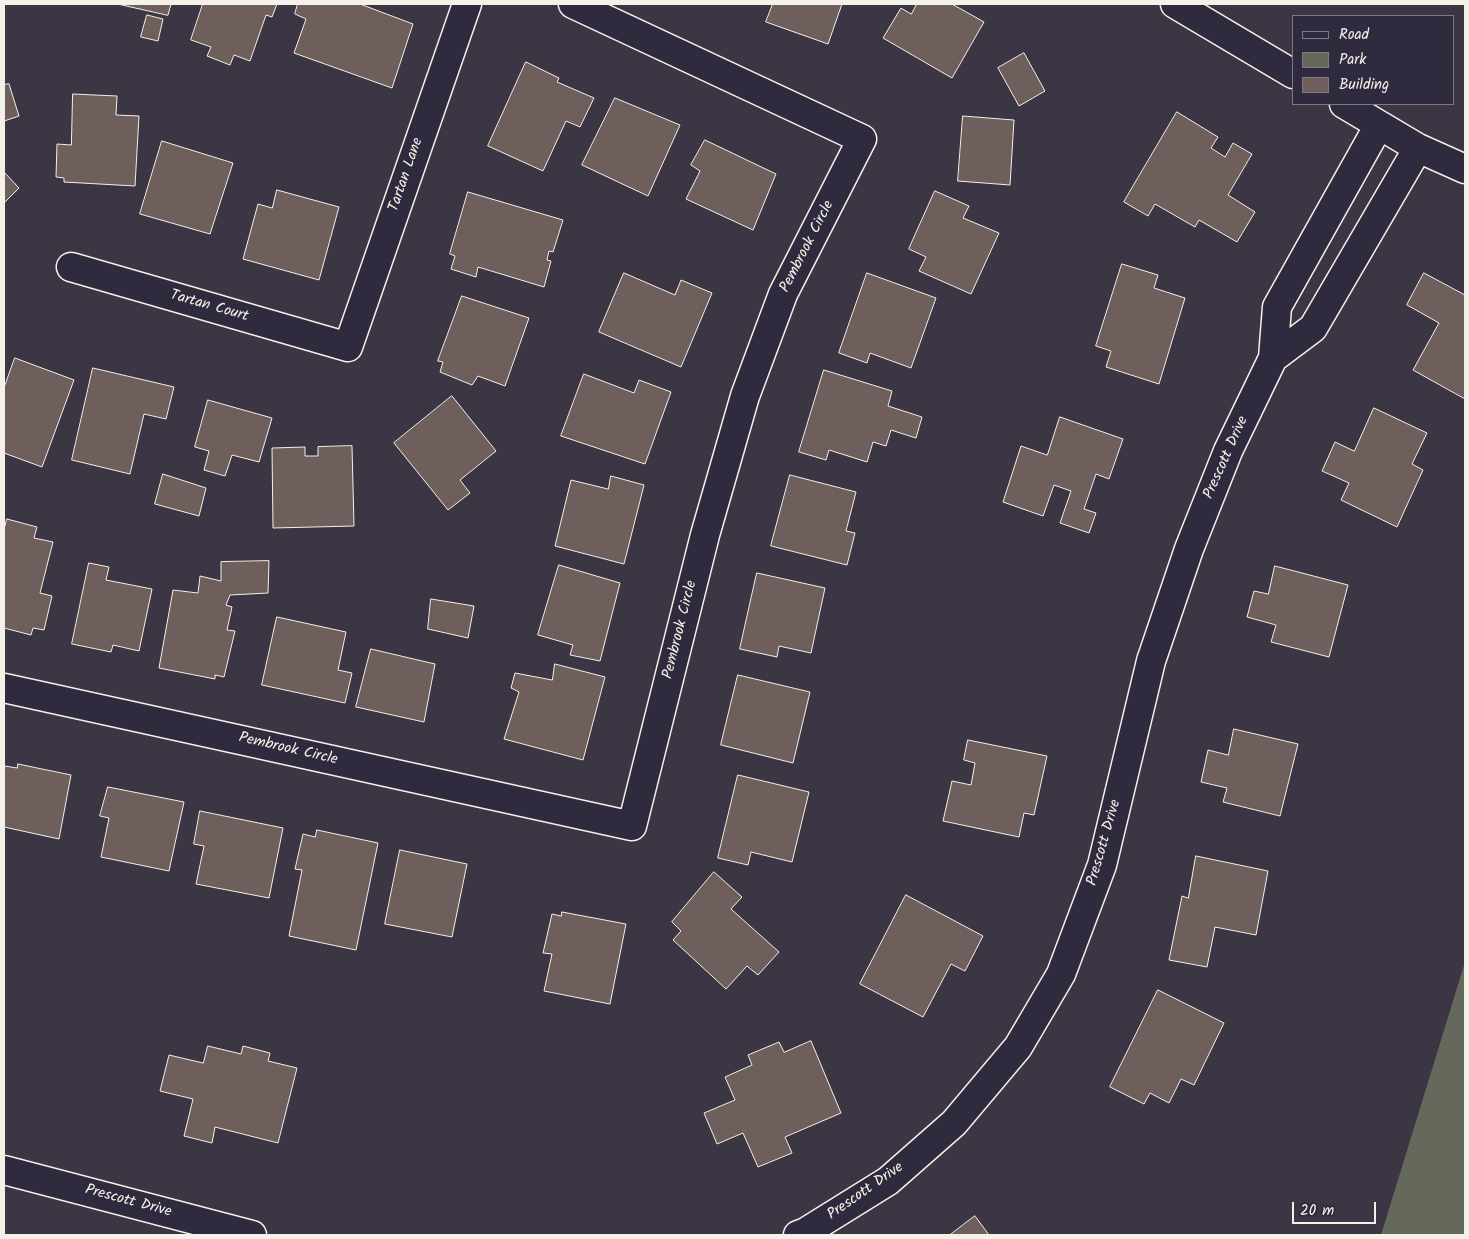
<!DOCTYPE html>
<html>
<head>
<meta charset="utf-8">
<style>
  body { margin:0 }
  #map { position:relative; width:1469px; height:1239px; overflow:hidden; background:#3c3543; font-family:Kalam,sans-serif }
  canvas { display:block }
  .frame { position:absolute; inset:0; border:5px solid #f4f1e8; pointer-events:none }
  .legend { position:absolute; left:1292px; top:15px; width:162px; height:90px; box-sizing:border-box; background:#2f2a3d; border:1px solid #7e7a81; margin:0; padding:6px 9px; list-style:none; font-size:15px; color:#f4f1e8 }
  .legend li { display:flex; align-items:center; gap:10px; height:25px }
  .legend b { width:25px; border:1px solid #7e7a81 }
  .scale { position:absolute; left:1292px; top:1202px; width:84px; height:22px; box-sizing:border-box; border:2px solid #f4f1e8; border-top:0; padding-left:6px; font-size:15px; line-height:18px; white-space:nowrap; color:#f4f1e8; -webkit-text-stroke:4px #2f2a3d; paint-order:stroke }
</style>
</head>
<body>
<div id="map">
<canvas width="1469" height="1239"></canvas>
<div class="frame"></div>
<ul class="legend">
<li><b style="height:6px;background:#2f2a3d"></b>Road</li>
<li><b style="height:14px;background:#64695b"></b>Park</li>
<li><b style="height:14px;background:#6e5f5c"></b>Building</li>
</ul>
<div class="scale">20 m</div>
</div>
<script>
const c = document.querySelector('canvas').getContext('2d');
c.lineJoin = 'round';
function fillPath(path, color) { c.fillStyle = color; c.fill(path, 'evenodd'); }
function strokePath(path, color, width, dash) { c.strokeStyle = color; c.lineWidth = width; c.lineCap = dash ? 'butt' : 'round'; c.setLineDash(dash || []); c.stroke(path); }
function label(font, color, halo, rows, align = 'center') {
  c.font = font + ' Kalam,sans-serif'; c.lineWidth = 4; c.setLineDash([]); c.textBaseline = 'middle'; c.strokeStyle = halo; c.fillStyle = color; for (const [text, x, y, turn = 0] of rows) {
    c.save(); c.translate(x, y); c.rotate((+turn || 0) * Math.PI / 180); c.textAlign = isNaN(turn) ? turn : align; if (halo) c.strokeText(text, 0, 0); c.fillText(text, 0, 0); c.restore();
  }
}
fillPath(new Path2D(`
  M 1465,962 L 1465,1235 L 1381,1235 Z`), '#64695b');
const building = new Path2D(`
  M 118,4 L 171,4 L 168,15 Z
  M 203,4 L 277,4 L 272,17 L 266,15 L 250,61 L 234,55 L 230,65 L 207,56 L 211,47 L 191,40 Z
  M 298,4 L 360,4 L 413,24 L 392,88 L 294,53 L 306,19 L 295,14 Z
  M 773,4 L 842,4 L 828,44 L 766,22 Z
  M 917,4 L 952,4 L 984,22 L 952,78 L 883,38 L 901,8 L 911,14 Z
  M 147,15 L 163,19 L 158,41 L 141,37 Z
  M 1024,53 L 1045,91 L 1019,106 L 998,68 Z
  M 526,62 L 559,78 L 557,82 L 594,98 L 580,127 L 566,121 L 543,171 L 488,146 Z
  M 9,84 L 19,116 L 4,121 L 4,85 Z
  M 73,94 L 117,96 L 116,115 L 139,116 L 135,186 L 64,182 L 64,178 L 56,177 L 57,144 L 71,145 Z
  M 615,98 L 680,125 L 648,196 L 582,165 Z
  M 1177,112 L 1218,137 L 1211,148 L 1225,157 L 1233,143 L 1252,154 L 1228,195 L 1255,212 L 1237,242 L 1199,220 L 1195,227 L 1155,204 L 1148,216 L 1124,202 Z
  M 963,116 L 1014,120 L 1010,185 L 958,181 Z
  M 705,140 L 776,174 L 753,230 L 686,199 L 700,171 L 691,165 Z
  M 162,141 L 233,163 L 210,234 L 140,214 Z
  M 4,172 L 19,188 L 4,203 Z
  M 277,190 L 339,207 L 319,280 L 243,259 L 258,204 L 272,208 Z
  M 935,191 L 969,206 L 963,218 L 999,233 L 971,294 L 919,271 L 926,257 L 909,249 Z
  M 468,192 L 563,220 L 553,252 L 549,251 L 547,260 L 551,261 L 544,287 L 478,267 L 476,277 L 451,269 L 455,256 L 450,254 Z
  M 1122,264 L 1158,275 L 1154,288 L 1185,298 L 1159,384 L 1106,367 L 1111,351 L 1096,346 Z
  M 624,273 L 675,295 L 681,280 L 712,293 L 681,367 L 599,332 Z
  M 867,273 L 936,298 L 911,368 L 870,353 L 867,363 L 839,353 Z
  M 1424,273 L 1465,295 L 1465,399 L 1413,370 L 1439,323 L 1407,305 Z
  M 462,296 L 529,318 L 505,386 L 478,376 L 472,385 L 440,372 L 443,362 L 438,361 Z
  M 15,358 L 74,380 L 42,467 L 4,453 L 4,388 Z
  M 93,368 L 174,387 L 166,419 L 144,414 L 130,474 L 72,460 Z
  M 824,370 L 892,391 L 888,406 L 922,417 L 916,438 L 891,430 L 886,446 L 873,442 L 867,462 L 829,450 L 826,460 L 799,452 Z
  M 584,374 L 634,393 L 639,380 L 671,392 L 645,464 L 561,436 Z
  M 452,396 L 496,451 L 460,480 L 470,493 L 448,510 L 394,443 Z
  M 208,400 L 272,418 L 259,462 L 232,455 L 225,476 L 204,470 L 209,451 L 195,447 Z
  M 1374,408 L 1427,433 L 1412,464 L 1423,470 L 1397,527 L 1341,500 L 1349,483 L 1322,471 L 1335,442 L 1354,451 Z
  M 1060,417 L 1123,439 L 1109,479 L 1096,474 L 1084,509 L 1096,513 L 1089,533 L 1060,523 L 1071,491 L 1054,485 L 1043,516 L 1003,502 L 1021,446 L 1047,455 Z
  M 352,446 L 354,526 L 273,528 L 272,448 L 305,447 L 305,456 L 318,456 L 318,447 Z
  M 163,474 L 206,488 L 199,516 L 155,504 Z
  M 790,475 L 856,492 L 846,531 L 855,533 L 847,565 L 771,546 Z
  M 611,476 L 644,485 L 624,564 L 555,546 L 571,480 L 608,489 Z
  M 7,519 L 37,527 L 34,538 L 53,542 L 40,593 L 52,596 L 44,630 L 33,628 L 31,635 L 4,628 L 4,530 Z
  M 269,561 L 268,593 L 230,595 L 226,605 L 232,607 L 227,630 L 235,631 L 224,677 L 215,675 L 215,679 L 159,668 L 173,590 L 198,593 L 200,576 L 221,581 L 221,562 Z
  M 89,563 L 109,567 L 106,580 L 152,589 L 139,651 L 113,645 L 111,652 L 72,644 Z
  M 559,565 L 620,583 L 600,661 L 570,655 L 573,645 L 538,635 Z
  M 1275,566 L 1348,585 L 1329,657 L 1271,642 L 1276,625 L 1247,617 L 1254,591 L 1268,594 Z
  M 757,573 L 825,588 L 811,653 L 779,646 L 777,657 L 740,649 Z
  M 431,599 L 474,606 L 468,638 L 428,629 Z
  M 277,617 L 346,632 L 338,670 L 352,673 L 345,703 L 262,685 Z
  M 371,649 L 435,664 L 424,722 L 356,707 Z
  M 555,664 L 605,677 L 583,760 L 504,739 L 519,692 L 511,688 L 515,673 L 552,680 Z
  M 738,675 L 810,692 L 793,763 L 721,745 Z
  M 1234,729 L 1298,744 L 1280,816 L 1223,802 L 1227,788 L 1201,782 L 1208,750 L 1228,755 Z
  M 968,740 L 1047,756 L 1034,815 L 1024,813 L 1019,837 L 943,821 L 952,781 L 971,785 L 975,763 L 964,760 Z
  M 18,764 L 71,775 L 59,839 L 4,827 L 4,770 L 5,766 L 17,768 Z
  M 738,775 L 809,792 L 792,862 L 751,852 L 748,865 L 718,858 Z
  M 108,787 L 184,802 L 169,871 L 101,857 L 109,818 L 100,816 Z
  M 200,811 L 283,828 L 269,898 L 196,884 L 204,846 L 194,844 Z
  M 317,830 L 378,843 L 356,950 L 289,936 L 302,870 L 295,869 L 303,834 L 315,837 Z
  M 400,850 L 467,864 L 452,937 L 385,924 Z
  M 1196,856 L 1268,871 L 1256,935 L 1215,927 L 1207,967 L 1169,960 L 1182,896 L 1188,898 Z
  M 714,872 L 742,897 L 731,909 L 779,952 L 758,975 L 747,966 L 726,989 L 673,940 L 681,931 L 672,922 Z
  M 906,895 L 983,936 L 965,971 L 951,964 L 923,1017 L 860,984 Z
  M 562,912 L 626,924 L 610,1004 L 544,991 L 552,954 L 543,953 L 552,914 L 561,916 Z
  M 1158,990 L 1224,1023 L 1194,1085 L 1181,1079 L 1169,1103 L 1150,1093 L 1144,1104 L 1110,1087 Z
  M 811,1041 L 841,1113 L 785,1137 L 792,1153 L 758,1167 L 743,1133 L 717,1144 L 704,1113 L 735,1100 L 725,1077 L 752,1065 L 748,1055 L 779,1042 L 784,1052 Z
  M 208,1046 L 241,1054 L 243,1046 L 270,1053 L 268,1061 L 297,1068 L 278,1143 L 215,1127 L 212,1143 L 184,1136 L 193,1099 L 160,1091 L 169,1055 L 203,1063 Z
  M 975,1216 L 989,1235 L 950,1235 Z`);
fillPath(building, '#6e5f5c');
strokePath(building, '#f4f1e8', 1);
const minor = new Path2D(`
  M 1175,4 L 1293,74
  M 1344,104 L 1418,148 L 1465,169
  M 71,267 L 348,347 L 467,4
  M 1273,358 L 1313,328 L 1418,148
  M 4,688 L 632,826 L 705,535 L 745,396 L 783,294 L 862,139 L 573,4
  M 4,1170 L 252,1235
  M 798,1235 L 806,1232 L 888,1181 L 954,1123 L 1018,1047 L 1061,974 L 1102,865 L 1151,661 L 1189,549 L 1228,451 L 1273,358 L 1277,307 L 1379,125`);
strokePath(minor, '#f4f1e8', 31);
strokePath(minor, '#2f2a3d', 28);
label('15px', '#f4f1e8', '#2f2a3d', [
  ["Tartan Lane",407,175,-71],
  ["Pembrook Circle",808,247,-63],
  ["Tartan Court",209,307,16],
  ["Prescott Drive",1227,458,-66],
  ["Pembrook Circle",681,630,-76],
  ["Pembrook Circle",288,750,13],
  ["Prescott Drive",1105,843,-74],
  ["Prescott Drive",866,1192,-35],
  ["Prescott Drive",128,1202,15]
]);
</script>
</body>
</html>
